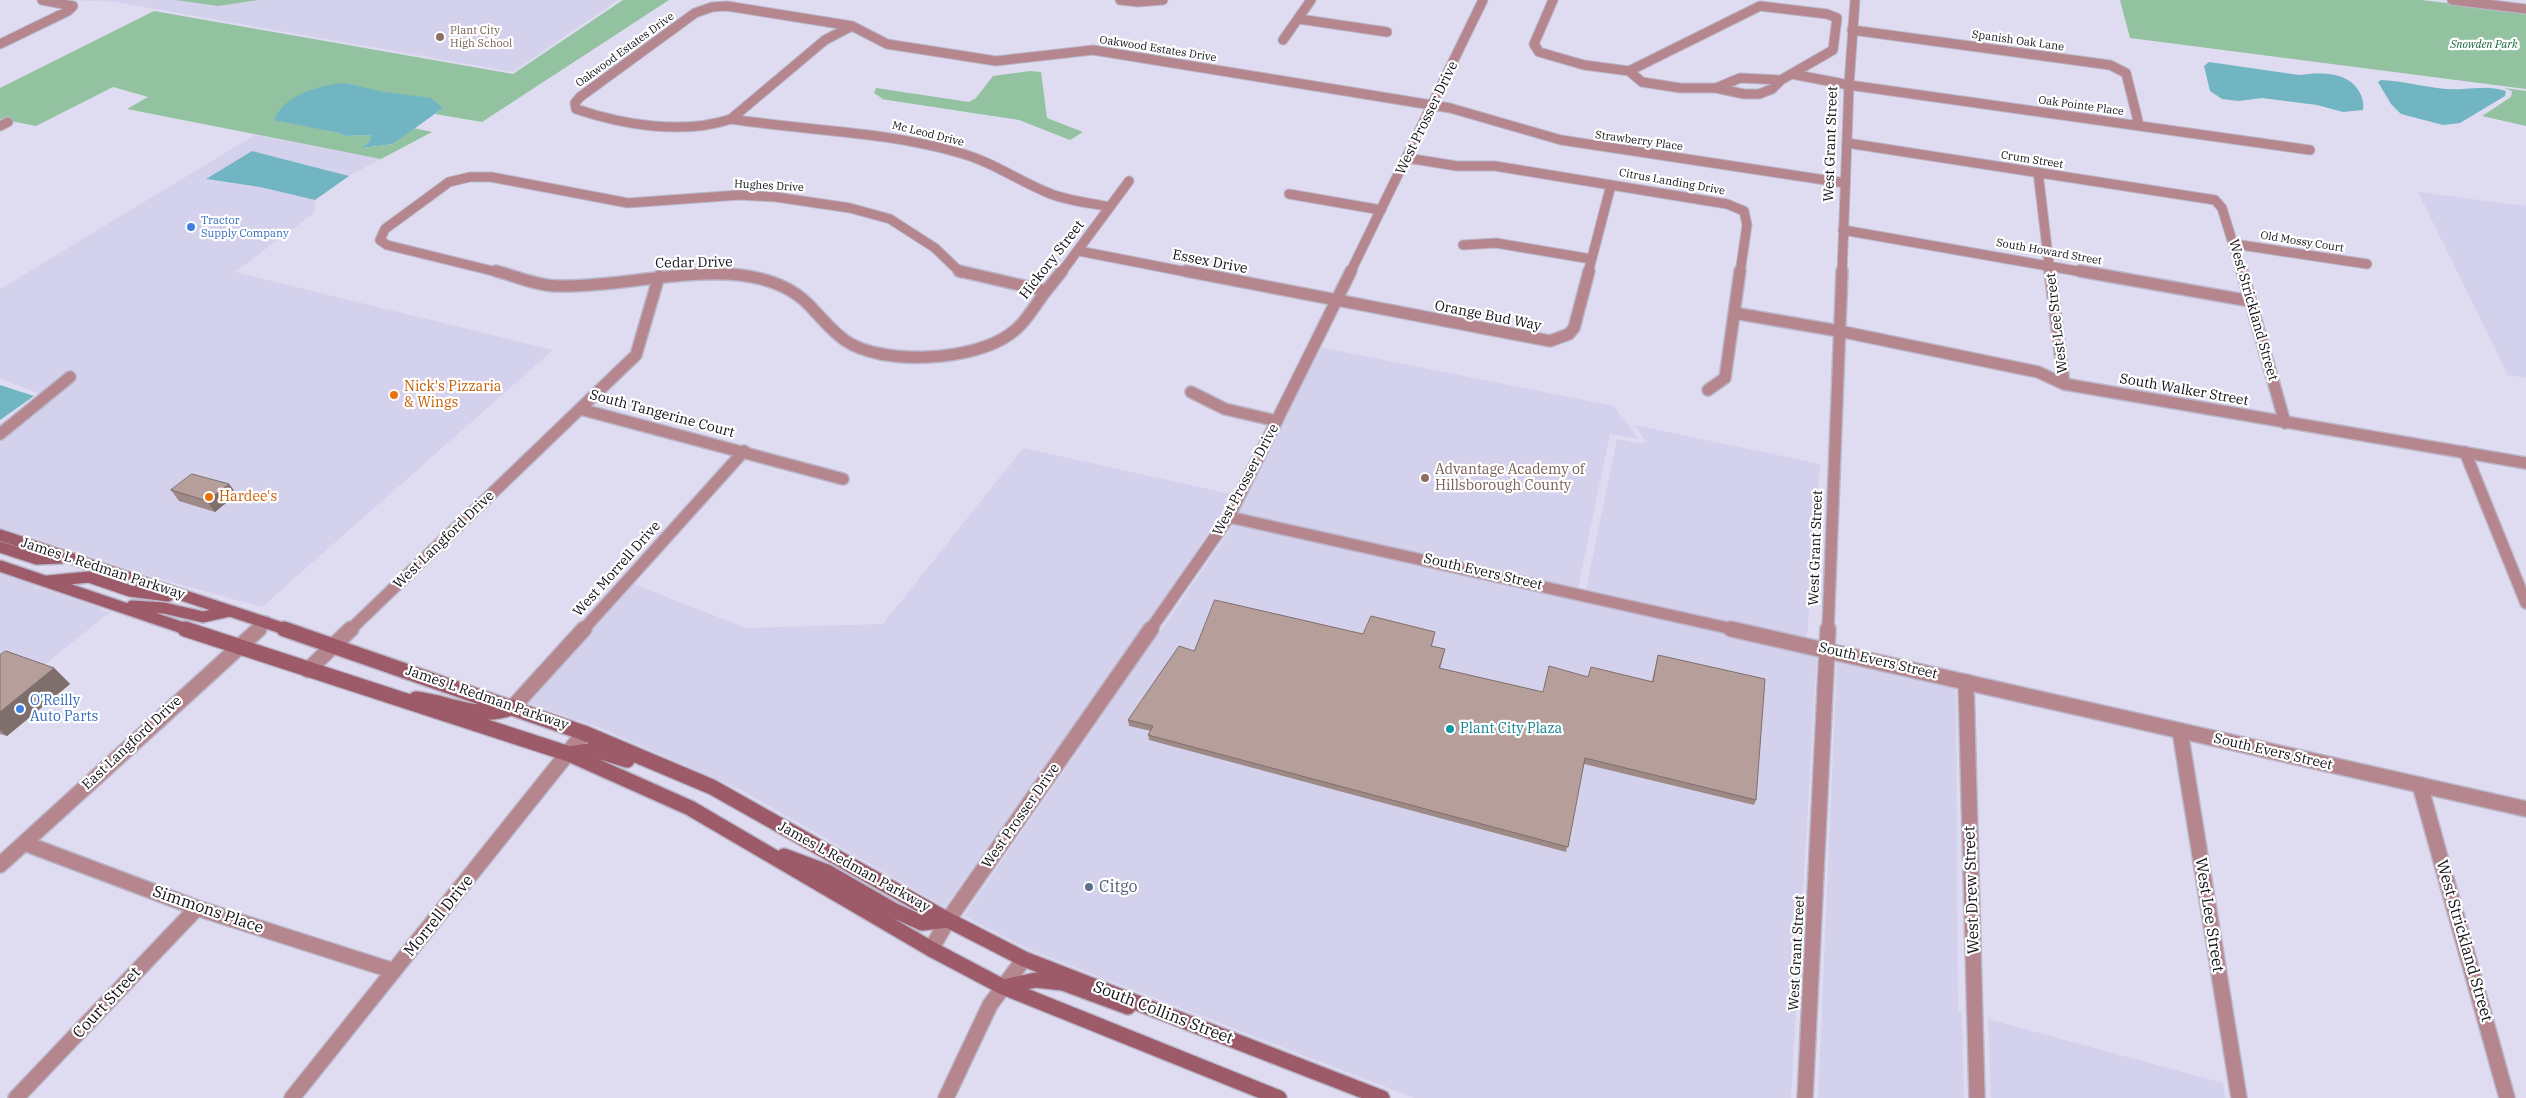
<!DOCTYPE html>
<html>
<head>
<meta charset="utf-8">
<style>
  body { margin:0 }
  canvas { display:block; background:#dfdcf1 }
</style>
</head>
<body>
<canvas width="2526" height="1098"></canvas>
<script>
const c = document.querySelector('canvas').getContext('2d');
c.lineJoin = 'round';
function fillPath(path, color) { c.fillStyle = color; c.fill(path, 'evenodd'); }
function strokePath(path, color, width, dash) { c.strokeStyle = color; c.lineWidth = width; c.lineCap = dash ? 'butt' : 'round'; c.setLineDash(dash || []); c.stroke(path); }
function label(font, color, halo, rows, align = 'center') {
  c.font = font + ' "IBM Plex Serif",serif'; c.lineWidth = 4.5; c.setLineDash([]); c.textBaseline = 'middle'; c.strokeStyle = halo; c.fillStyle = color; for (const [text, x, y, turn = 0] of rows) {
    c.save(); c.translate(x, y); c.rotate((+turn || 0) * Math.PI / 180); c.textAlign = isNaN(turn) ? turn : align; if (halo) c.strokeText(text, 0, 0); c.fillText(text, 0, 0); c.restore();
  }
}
fillPath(new Path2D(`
  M 67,0 L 618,0 L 513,72 L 116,2 Z
  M 255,135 L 381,159 L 349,176 L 252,151 L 207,180 L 260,187 L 315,200 L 314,213 L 235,272 L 553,350 L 262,607 L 153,577 L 80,553 L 81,551 L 74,551 L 0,527 L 0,424 L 41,394 L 0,379 L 0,289 Z
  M 2418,192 L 2526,206 L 2526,378 L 2508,375 Z
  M 1315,346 L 1614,406 L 1639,439 L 1610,434 L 1577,593 L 1229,517 Z
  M 1635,425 L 1820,464 L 1807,639 L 1586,589 L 1617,439 L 1641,444 L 1646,441 Z
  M 1023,448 L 1231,494 L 1220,515 L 1181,574 L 945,907 L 743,791 L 598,727 L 527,703 L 634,584 L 746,628 L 883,624 Z
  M 1234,524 L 1379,554 L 1817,654 L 1791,1098 L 1414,1098 L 1030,950 L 964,916 Z
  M 0,574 L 35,586 L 34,589 L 41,588 L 102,609 L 101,611 L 110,612 L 0,701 Z
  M 1837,659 L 1956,686 L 1958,1011 L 1962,1012 L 1964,1098 L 1818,1098 Z
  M 1988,1019 L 2223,1083 L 2225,1098 L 1991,1098 Z`), '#d4d1ed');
fillPath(new Path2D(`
  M 175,0 L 259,0 L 218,6 Z
  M 623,0 L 669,0 L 482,122 L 435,114 L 443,108 L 345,83 L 274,119 L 339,133 L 345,136 L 371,135 L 370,141 L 363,148 L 393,144 L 414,128 L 432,132 L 381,159 L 127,109 L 148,97 L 113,87 L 36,126 L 0,119 L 0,88 L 154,11 L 513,74 Z
  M 2120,0 L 2421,0 L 2526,12 L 2526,89 L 2130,38 Z
  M 1030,71 L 1041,72 L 1047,118 L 1083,132 L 1070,140 L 1019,120 L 881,99 L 883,99 L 874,93 L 876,88 L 969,102 L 976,98 L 993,76 Z
  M 2504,88 L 2526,91 L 2526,126 L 2482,116 L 2511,97 L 2512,91 Z`), '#92c2a0');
fillPath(new Path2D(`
  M 2209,62 L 2299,75 C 2321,72 2351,71 2361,95 C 2363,101 2364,104 2363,110 L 2343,112 L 2317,105 L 2262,98 L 2238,101 L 2222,99 L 2210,91 L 2204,66 Z
  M 2381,80 C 2408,81 2436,91 2463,89 C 2479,88 2490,86 2506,91 L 2505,96 L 2460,123 L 2443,125 L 2401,114 L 2391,104 L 2378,82 Z
  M 345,83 L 384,92 L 431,98 L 443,108 L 393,144 L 362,148 L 370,141 L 371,135 L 345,136 L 339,133 L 274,120 C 285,94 320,85 345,83 Z
  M 252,151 L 349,176 L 315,200 L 260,187 L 206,179 Z
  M 0,385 L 34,396 L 0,420 Z`), '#71b5c3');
const minorFar2 = new Path2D(`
  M 1120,0 L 1138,2 L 1163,0
  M 1553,0 L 1534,44 L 1539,52 L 1584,65 L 1629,71
  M 2452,0 L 2526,9
  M 727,6 L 852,26 L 825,40 L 731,119 C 683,135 623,125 576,109 L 575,103 L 580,97 L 695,13 L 712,7 Z
  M 1760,6 L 1827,14 L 1837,18 L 1833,50 L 1781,80 L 1772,89 L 1759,94 L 1744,94 L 1716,88 L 1680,88 L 1642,82 L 1629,71 Z
  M 1299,19 L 1387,32
  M 852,26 L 887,44 L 996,61 L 1093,50 L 1450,108 L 1561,140 L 1845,183
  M 1852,30 L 2110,65 L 2126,73 L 2139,125
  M 1283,40 L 1311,0
  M 0,44 L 68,11 L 73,6 L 42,0
  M 1792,74 L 1849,85 L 2310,150
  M 1716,88 L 1740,78 L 1781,80
  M 731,119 C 808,131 885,131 960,153 C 993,162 1020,182 1051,194 C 1069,201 1091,203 1110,207
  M 0,126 L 8,122
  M 1847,143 L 2215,200 L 2222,208 L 2242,273
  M 1407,158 L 1457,166 L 1495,166 L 1727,204 L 1744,211 L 1747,225 L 1740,273
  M 2038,172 L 2050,273
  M 1289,194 L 1381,210
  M 1843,230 L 2088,273
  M 2234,244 L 2367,264
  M 1463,245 L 1496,243 L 1591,259
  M 1079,251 L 1192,273
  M 501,273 L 387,245 L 380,240 L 385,229 L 449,182 L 470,177 L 491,177 L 628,203 L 739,195 L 776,197 L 850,208 L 890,219 L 935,248 L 961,273
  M 1061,273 L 1129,181
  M 1588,273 L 1611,185`);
const minorFar1 = new Path2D(`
  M 496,271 C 515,276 538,286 559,286 C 619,287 679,269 740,275 C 765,278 790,286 808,304 C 821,317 831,331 846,341 C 883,366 974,361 1010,334 C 1025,324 1035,305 1046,291
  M 959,271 L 1046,291
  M 1186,271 L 1550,341 L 1569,334 L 1574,328 L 1589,271
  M 2050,271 L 2064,384
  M 2080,271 L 2250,301
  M 2242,271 L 2285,423
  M 1046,291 L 1062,271
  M 1734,313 L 1839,331 L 2038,372 L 2064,384 L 2526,463
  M 1708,390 L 1725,378 L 1740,271
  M 1191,392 L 1225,409 L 1277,421
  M 580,409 L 843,479
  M 0,434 L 70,377
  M 2465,452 L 2526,603
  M 257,630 L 266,622
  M 350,630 L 636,355 L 659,276
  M 583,630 L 744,451`);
const minor = new Path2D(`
  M 308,670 L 351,629
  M 1966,682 L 1977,1098
  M 513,707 L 584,629
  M 2180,731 L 2239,1098
  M 2420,785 L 2507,1098
  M 24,843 L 197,908 L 394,971
  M 0,865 L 259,629
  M 16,1098 L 197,908
  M 292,1098 L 584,733
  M 946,1098 L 990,1005 L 1024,959`);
const tertiaryFar2 = new Path2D(`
  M 1350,273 L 1483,0
  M 1842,273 L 1849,85 L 1855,0`);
const tertiaryFar1 = new Path2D(`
  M 1229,517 L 1737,630
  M 1150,630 L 1229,517 L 1351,271
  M 1828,630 L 1842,271`);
const tertiary = new Path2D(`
  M 1731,629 L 2526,809
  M 931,949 L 948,920 L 1151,629
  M 1805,1098 L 1828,629`);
const secondaryFar1 = new Path2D(`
  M 0,535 L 288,630
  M 0,547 L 37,559 L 61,558
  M 0,566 L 189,630
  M 48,581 L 89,577 L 130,591 L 168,596
  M 132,606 L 164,608 L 203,617 L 230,611`);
const secondary = new Path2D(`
  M 185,629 L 569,754 L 690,808 L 931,949 L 1003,987 L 1279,1098
  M 284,629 L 584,733 L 712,787 L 948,920 L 1024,959 L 1382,1098
  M 416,699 C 451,703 479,721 513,707
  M 569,754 L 595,750 L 627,760
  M 784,856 L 827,872 L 893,910 L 922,923 L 948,920
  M 1003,987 L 1036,980 L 1063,983 L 1128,1007`);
strokePath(minorFar2, '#bab7ca', 11);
strokePath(minorFar1, '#bab7ca', 14);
strokePath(minor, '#bab7ca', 18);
strokePath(tertiaryFar2, '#bab7ca', 11);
strokePath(tertiaryFar1, '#bab7ca', 14);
strokePath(tertiary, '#bab7ca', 18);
strokePath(secondaryFar1, '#bab7ca', 14);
strokePath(secondary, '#bab7ca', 18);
strokePath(minorFar2, '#b6868e', 9);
strokePath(minorFar1, '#b6868e', 11);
strokePath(minor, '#b6868e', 15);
strokePath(tertiaryFar2, '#b6868e', 9);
strokePath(tertiaryFar1, '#b6868e', 11);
strokePath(tertiary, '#b6868e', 15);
strokePath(secondaryFar1, '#9d5a68', 11);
strokePath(secondary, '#9d5a68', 15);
fillPath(new Path2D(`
  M 171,490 L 237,494 L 215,512 L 179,501 Z
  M 1363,634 L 1434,637 L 1432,646 L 1445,649 L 1440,669 L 1543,692 L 1588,677 L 1652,681 L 1658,655 L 1756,800 L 1754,805 L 1584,764 L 1566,852 L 1149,740 L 1148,735 L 1151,731 L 1129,726 L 1128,720 L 1194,651 Z
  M 0,655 L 54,668 L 70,684 L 7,736 L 0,734 Z`), '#9d8985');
fillPath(new Path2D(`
  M 229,484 L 237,494 L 215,512 L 207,501 Z
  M 54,668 L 70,684 L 7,736 L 0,730 L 0,712 Z`), '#7f6f6c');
const building = new Path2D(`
  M 192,474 L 229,484 L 207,501 L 171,490 Z
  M 1215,600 L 1363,634 L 1371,616 L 1435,632 L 1431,646 L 1445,649 L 1439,668 L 1543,692 L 1549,666 L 1588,677 L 1591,667 L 1653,682 L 1658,655 L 1765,679 L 1756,800 L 1585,758 L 1568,847 L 1148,735 L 1153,726 L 1128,720 L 1179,646 L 1194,651 Z
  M 6,651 L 54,668 L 0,712 L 0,655 Z`);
fillPath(building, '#b69f9b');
strokePath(building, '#7f6f6c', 1);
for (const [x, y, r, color] of [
  [440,37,5,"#8d6e63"],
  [191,227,5,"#3f7fe0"],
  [394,395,5,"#e8710a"],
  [1425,478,5,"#8d6e63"],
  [209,497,5,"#e8710a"],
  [20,709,5,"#3f7fe0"],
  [1450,729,5,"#0f9aa8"],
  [1089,887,5,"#5c6f8a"]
]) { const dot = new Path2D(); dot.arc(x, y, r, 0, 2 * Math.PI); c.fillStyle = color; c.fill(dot); strokePath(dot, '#fff', 2); }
label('11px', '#785e54', '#fff', [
  ["Plant City",450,31],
  ["High School",450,44]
], 'left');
label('11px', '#111017', '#fff', [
  ["Spanish Oak Lane",2018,41,8],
  ["Oakwood Estates Drive",1158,49,9],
  ["Oakwood Estates Drive",625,50,-36],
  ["Oak Pointe Place",2081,106,8],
  ["Mc Leod Drive",928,134,14],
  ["Strawberry Place",1639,141,8],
  ["Crum Street",2032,160,9],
  ["Citrus Landing Drive",1672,182,10],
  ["Hughes Drive",769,186,3],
  ["Old Mossy Court",2302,242,9],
  ["South Howard Street",2049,252,10]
]);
label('italic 11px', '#176439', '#fff', [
  ["Snowden Park",2484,45]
]);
label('11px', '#366cbe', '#fff', [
  ["Tractor",201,221],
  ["Supply Company",201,234]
], 'left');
label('14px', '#111017', '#fff', [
  ["West Prosser Drive",1427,118,-64],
  ["West Grant Street",1831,144,-88],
  ["Hickory Street",1052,260,-52],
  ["Essex Drive",1210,262,11],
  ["Cedar Drive",694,263,-1],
  ["West Strickland Street",2253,310,74],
  ["Orange Bud Way",1488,316,11],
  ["West Lee Street",2057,323,-97],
  ["South Walker Street",2184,390,10],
  ["South Tangerine Court",662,414,15],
  ["West Prosser Drive",1246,480,-62],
  ["West Langford Drive",444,540,-44],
  ["West Grant Street",1816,548,-88],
  ["James L Redman Parkway",103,569,18],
  ["West Morrell Drive",617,569,-48],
  ["South Evers Street",1483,572,13],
  ["South Evers Street",1878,661,13],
  ["James L Redman Parkway",487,698,19],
  ["East Langford Drive",132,743,-43],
  ["South Evers Street",2273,752,13],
  ["West Prosser Drive",1021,816,-55],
  ["James L Redman Parkway",854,867,29],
  ["West Grant Street",1797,953,-87]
]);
label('14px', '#c56008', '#fff', [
  ["Nick's Pizzaria",404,387],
  ["& Wings",404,403],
  ["Hardee's",219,497]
], 'left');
label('14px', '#785e54', '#fff', [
  ["Advantage Academy of",1435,470],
  ["Hillsborough County",1435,486]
], 'left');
label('14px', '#366cbe', '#fff', [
  ["O'Reilly",30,701],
  ["Auto Parts",30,717]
], 'left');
label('14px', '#0d838f', '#fff', [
  ["Plant City Plaza",1460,729]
], 'left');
label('16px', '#4e5e75', '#fff', [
  ["Citgo",1099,887]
], 'left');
label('16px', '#111017', '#fff', [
  ["West Drew Street",1972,890,-92],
  ["Simmons Place",208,910,19],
  ["West Lee Street",2209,915,81],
  ["Morrell Drive",439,916,-51],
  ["West Strickland Street",2464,941,74],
  ["Court Street",107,1003,-47],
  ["South Collins Street",1163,1013,21]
]);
</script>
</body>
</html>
